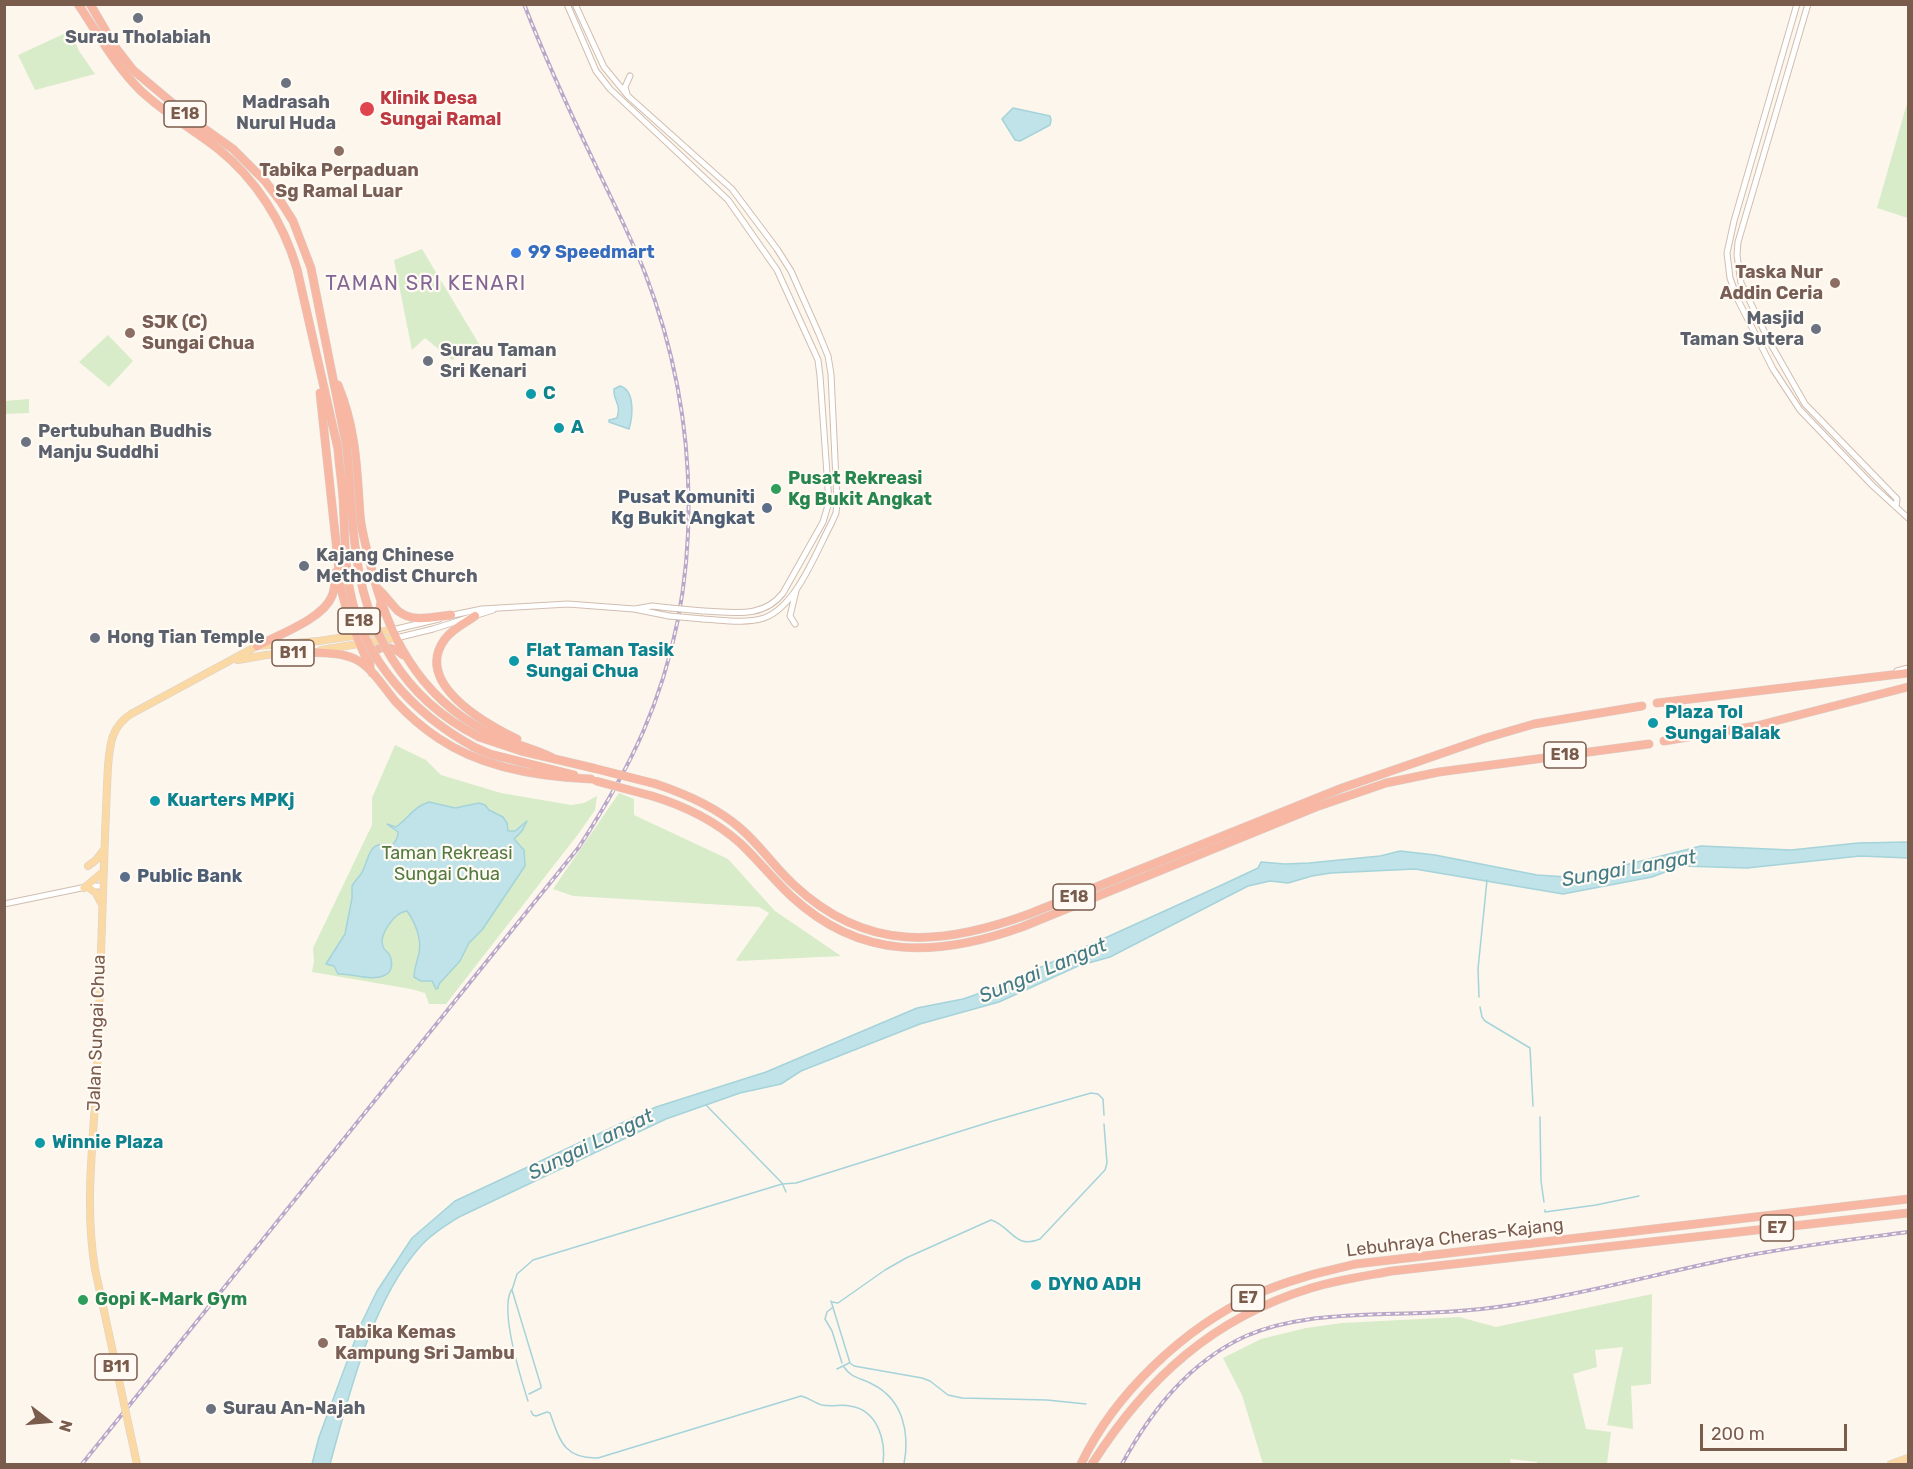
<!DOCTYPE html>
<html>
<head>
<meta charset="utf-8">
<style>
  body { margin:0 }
  #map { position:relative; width:1913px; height:1469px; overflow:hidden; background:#fdf6ec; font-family:Rubik,sans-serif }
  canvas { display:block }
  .frame { position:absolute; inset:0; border:6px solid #7a5c4d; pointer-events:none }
  .north { position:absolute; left:18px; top:1391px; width:60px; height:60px; -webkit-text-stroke:4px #fffaf3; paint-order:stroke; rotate:106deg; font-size:16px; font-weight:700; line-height:24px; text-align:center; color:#7a5c4d }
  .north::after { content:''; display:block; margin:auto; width:21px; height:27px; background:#7a5c4d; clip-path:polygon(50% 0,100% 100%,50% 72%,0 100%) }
  .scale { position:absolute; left:1700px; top:1424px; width:147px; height:27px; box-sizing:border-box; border:3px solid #7a5c4d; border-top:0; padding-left:8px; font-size:18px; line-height:21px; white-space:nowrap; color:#7a5c4d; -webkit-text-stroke:4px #fffaf3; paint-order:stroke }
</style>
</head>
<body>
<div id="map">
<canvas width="1913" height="1469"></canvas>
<div class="frame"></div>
<div class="north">N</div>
<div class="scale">200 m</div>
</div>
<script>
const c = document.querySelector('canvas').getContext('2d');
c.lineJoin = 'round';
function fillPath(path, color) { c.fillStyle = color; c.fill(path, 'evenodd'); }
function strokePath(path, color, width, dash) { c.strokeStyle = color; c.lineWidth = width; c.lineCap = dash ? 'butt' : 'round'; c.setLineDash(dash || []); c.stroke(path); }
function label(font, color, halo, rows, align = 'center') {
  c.font = font + ' Rubik,sans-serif'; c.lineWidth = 4.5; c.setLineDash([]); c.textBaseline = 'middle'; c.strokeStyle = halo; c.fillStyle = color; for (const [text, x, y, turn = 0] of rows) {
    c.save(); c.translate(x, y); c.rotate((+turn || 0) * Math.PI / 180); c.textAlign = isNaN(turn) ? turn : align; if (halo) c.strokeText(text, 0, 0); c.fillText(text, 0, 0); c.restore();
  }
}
fillPath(new Path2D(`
  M 70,31 L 79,51 L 95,74 L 35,90 L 18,55 Z
  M 1908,100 L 1908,218 L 1877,208 Z
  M 422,249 L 479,344 L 452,360 L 425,338 L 412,350 L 394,260 Z
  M 108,335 L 133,361 L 109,387 L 79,362 Z
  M 29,399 L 29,413 L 5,414 L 5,401 Z
  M 395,745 L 426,760 L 441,775 L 501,793 L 571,805 L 584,803 L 597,796 L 595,810 L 579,833 L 446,1004 L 429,1004 L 425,993 L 411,989 L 312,972 L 314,961 L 313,948 L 372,825 L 372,798 Z
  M 619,793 L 634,799 L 634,815 L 728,859 L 775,911 L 841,956 L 738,961 L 736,960 L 769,913 L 759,907 L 573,896 L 553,889 Z
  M 1652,1294 L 1651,1384 L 1631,1386 L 1633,1429 L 1607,1425 L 1623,1347 L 1595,1350 L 1597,1367 L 1573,1374 L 1586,1429 L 1611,1432 L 1607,1464 L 1537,1464 L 1537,1462 L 1510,1459 L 1511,1464 L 1263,1464 L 1242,1395 L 1223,1358 L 1261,1339 L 1306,1328 L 1342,1323 L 1459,1317 L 1496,1327 Z`), '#d8ecc9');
const water = new Path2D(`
  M 1013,108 L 1050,116 L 1051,120 L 1050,125 L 1020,141 L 1015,140 L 1002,119 Z
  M 620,386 C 635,390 633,416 629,429 L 609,422 L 609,420 L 617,418 C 622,403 613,402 614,389 Z
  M 429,802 L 455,808 L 479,803 L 485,805 L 489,810 L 503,817 L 507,823 L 508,831 L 515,831 L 527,821 L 522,831 L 514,839 L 524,850 L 525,866 L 482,930 L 469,943 L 460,961 L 439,984 L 438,988 L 436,989 L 432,981 L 421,981 L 414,977 C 414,969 417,962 419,953 C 422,939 415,922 407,911 C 395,912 378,935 383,947 C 384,949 388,953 389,954 C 393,961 393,972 385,975 C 372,982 352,973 338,974 L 334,966 L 326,964 L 345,934 L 352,898 L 352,886 C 354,882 358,878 361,874 C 370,859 367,839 391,846 C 396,842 398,838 398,832 L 387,824 L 396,827 C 409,818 413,807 429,802 Z
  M 1908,842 L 1908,858 L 1860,856 L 1747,868 L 1681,866 L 1652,877 L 1563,894 L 1415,869 L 1331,873 L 1312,876 L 1288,883 L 1270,881 L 1248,886 L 1110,957 L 1078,966 L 999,1002 L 920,1024 L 801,1071 L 781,1084 L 740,1093 L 666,1119 L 459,1217 C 445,1226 430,1235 419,1248 C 371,1303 349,1395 330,1464 L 312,1464 L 319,1437 L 361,1324 L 377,1291 L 412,1238 L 455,1201 L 656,1107 L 766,1072 L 917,1008 L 963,999 L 995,988 L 1224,884 L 1258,868 L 1261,862 L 1285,864 L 1309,863 L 1380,856 L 1400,851 L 1435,855 L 1537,875 L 1567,877 L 1609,869 L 1701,846 L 1791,850 L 1858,843 Z`);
fillPath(water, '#bfe3e8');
strokePath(water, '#a5d3da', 1.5);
strokePath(new Path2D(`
  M 1479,997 L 1478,969 L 1487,880
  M 1480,1007 L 1482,1017 L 1485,1021 L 1530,1048 L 1533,1106
  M 706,1105 L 782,1183 L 786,1192
  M 1540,1117 L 1541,1181 L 1544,1202
  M 1545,1210 L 1545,1212 L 1596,1205 L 1639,1196
  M 512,1289 C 499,1308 521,1379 528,1401
  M 831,1301 L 850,1363 L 854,1366 L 922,1378 L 930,1381 L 948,1395 L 962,1398 L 1047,1400 L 1086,1404
  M 832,1302 L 838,1303 L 885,1270 L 906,1258 L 991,1220 C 1011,1226 1015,1250 1040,1239 L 1105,1170 L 1107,1163 L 1104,1124
  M 833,1307 L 827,1312 L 825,1319 L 832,1331 L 842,1363
  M 844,1367 C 851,1378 861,1378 872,1384 C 903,1399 910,1433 904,1464
  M 837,1369 L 849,1363
  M 529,1394 L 541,1388 L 541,1386 L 512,1290 L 517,1274 L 533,1260 L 782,1184 L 796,1183 L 993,1121 L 1091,1093 L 1098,1094 L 1103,1099 L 1104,1115
  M 531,1411 L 533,1415 L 536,1416 L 547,1412 L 550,1413 C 560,1441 564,1459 598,1458 L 801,1396 C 809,1398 815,1403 822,1405 C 832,1407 841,1404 850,1406 C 878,1410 886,1441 883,1464`), '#a5d3da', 1.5);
const tertiary = new Path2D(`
  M 567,4 L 596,71 L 610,89 L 728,200 L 777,270 L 818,360 L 820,376 L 829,502 L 823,522 L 783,593 C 763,619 733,612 703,611
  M 575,4 L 604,67 L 628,96 L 732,189 L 777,249 L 791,271 L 819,334 L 828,356 L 831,374 L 837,502 L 836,513 L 831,524 C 816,552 796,607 764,618 C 746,624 722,620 703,619
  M 1797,4 L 1734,221 L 1727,253 L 1730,278 L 1738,300 L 1773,369 L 1800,410 L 1873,486 L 1908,518
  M 1808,4 L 1738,242 L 1737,255 L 1741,283 L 1768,339 L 1805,404 L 1897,499 L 1896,507
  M 627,94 L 625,87 L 630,76
  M 635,609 L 652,606 L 670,608
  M 448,616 L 482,609 L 568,604 L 634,609 L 669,616
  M 795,624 L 790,616 L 796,591
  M 392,630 L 439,619
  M 396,638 L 433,629 L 493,610
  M 1897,671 L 1908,668
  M 4,904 L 91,886 L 103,886`);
const primary = new Path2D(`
  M 321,650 L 395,638
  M 238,660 L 266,655 L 310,651
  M 88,866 L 96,860 L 103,851
  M 88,887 L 96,893 L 101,903
  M 84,888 L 103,872
  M 95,1269 C 84,1203 94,1137 97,1070 C 101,969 103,867 108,766 C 110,744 111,727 131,714 L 257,646 L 319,641 L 392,630
  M 1891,1464 L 1908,1458`);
const motorway = new Path2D(`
  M 78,4 C 98,34 115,65 140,90 C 163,112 192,129 217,148 C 256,179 283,222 297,269 L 338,449
  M 90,4 L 116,48 L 133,70 L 195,122 L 233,149 L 265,181 L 281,202 L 293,221 L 311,268 L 347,449
  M 338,385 C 356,428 357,469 360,514 C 361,530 366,545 369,559 C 386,632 417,695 485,731 C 507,743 531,747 553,758
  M 320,393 L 341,589 L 348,615 L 372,673
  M 378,589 C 385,595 391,604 398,611 C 413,623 433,617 451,615
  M 475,616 C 465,623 452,629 445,639 C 412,683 486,724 517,739
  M 354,621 C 371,628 380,617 381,601
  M 257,646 C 278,635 323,619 332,596 C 335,589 335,580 336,572
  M 305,652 C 321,653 340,652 355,659 C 372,667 384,688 396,702 C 408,715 423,728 438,738 C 482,768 539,777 591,779
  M 370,666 L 370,657 C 379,643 392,646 403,655
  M 1657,703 L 1908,673
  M 479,737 L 521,751 L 593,768
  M 1664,741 L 1756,726 L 1908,687
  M 474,747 L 490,754 L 574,775
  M 656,784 C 686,794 716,807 740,828 C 760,845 775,868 794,885 C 867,953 942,946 1029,914 L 1342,788 L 1486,738 L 1534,724 L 1642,706
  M 652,796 C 685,806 714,820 740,843 C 758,860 773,879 791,896 C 861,961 938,957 1022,927 L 1316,807 L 1386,783 L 1439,772 L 1649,744
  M 1081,1464 C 1115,1393 1184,1328 1255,1295 C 1287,1280 1322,1272 1356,1264 L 1908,1199
  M 1092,1464 C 1147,1378 1213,1318 1311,1288 C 1337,1280 1365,1276 1392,1271 L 1908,1213`);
strokePath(tertiary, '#d1beb0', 7);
strokePath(primary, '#dad1cd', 8);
strokePath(motorway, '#dad1cd', 9);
strokePath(tertiary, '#fff', 5);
strokePath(primary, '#fbd9a5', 7);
strokePath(motorway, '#f7b7a3', 8);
const rail = new Path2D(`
  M 82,1464 L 579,847 C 603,810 625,773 643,732 C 706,587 701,419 645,273 C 630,235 611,198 594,162 C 569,110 545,58 524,4
  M 1122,1464 C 1151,1411 1189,1362 1246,1336 C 1289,1317 1338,1316 1384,1314 C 1426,1313 1469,1312 1511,1305 C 1584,1294 1656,1274 1729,1259 C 1788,1247 1848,1240 1908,1232`);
strokePath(rail, '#b9a8c9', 4);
strokePath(rail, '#fffaf3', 1.5, [4.5]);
const tertiaryBridge = new Path2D(`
  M 670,608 L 703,611
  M 669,616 L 703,619`);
const primaryBridge = new Path2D(`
  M 95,1269 L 137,1464`);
const motorwayBridge = new Path2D(`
  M 338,449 C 339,466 342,482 343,499 C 345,530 344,560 350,591 C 363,660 414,714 474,747
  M 347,449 C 350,481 351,513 355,545 C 364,629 402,698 479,737
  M 593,768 L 656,784
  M 596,781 L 652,796`);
strokePath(tertiaryBridge, '#d1beb0', 7, []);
strokePath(primaryBridge, '#dad1cd', 8, []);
strokePath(motorwayBridge, '#dad1cd', 9, []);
strokePath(tertiaryBridge, '#fff', 5);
strokePath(primaryBridge, '#fbd9a5', 7);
strokePath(motorwayBridge, '#f7b7a3', 8);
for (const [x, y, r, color] of [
  [138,18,6,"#6b7280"],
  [286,83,6,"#6b7280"],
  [367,109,8,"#e0444e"],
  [339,151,6,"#8d6e63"],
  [516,253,6,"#3f7fe0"],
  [1835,283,6,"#8d6e63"],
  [1816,329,6,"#6b7280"],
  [130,333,6,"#8d6e63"],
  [428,361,6,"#6b7280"],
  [531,394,6,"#0f9aa8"],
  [559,428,6,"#0f9aa8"],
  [26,442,6,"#6b7280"],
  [776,489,6,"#2e9e5b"],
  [767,508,6,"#5c6f8a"],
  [304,566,6,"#6b7280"],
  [95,638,6,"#6b7280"],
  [514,661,6,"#0f9aa8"],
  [1653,723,6,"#0f9aa8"],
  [155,801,6,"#0f9aa8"],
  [125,877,6,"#5c6f8a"],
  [40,1143,6,"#0f9aa8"],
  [1036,1285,6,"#0f9aa8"],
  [83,1300,6,"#2e9e5b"],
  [323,1343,6,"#8d6e63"],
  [211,1409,6,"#6b7280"]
]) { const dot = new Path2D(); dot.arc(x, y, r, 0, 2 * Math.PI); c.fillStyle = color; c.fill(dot); strokePath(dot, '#fffaf3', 2); }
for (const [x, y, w] of [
  [185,114,42],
  [359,621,42],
  [293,653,42],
  [1565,755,42],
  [1074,897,42],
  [1777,1228,33],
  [1248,1298,33],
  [116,1367,42]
]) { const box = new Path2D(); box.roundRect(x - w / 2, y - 13, w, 26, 4.5); c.fillStyle = '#fffaf3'; c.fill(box); strokePath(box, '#7a5c4d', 1.5); }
label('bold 16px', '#7a5c4d', null, [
  ["E18",185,114],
  ["E18",359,621],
  ["B11",293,653],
  ["E18",1565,755],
  ["E18",1074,897],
  ["E7",1777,1228],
  ["E7",1248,1298],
  ["B11",116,1367]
]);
label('bold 18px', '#5b616d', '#fffaf3', [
  ["Surau Tholabiah",138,38,"center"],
  ["Madrasah",286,103,"center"],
  ["Nurul Huda",286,124,"center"],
  ["Masjid",1804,319,"right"],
  ["Taman Sutera",1804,340,"right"],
  ["Surau Taman",440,351],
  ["Sri Kenari",440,372],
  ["Pertubuhan Budhis",38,432],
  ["Manju Suddhi",38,453],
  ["Kajang Chinese",316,556],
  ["Methodist Church",316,577],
  ["Hong Tian Temple",107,638],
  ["Surau An-Najah",223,1409]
], 'left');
label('bold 18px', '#be3a42', '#fffaf3', [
  ["Klinik Desa",380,99],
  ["Sungai Ramal",380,120]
], 'left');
label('bold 18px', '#785e54', '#fffaf3', [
  ["Tabika Perpaduan",339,171,"center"],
  ["Sg Ramal Luar",339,192,"center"],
  ["Taska Nur",1823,273,"right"],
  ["Addin Ceria",1823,294,"right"],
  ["SJK (C)",142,323],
  ["Sungai Chua",142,344],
  ["Tabika Kemas",335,1333],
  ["Kampung Sri Jambu",335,1354]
], 'left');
label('bold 18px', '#366cbe', '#fffaf3', [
  ["99 Speedmart",528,253]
], 'left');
label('bold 18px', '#0d838f', '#fffaf3', [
  ["C",543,394],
  ["A",571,428],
  ["Flat Taman Tasik",526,651],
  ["Sungai Chua",526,672],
  ["Plaza Tol",1665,713],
  ["Sungai Balak",1665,734],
  ["Kuarters MPKj",167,801],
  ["Winnie Plaza",52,1143],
  ["DYNO ADH",1048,1285]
], 'left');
label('bold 18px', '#27864d', '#fffaf3', [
  ["Pusat Rekreasi",788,479],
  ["Kg Bukit Angkat",788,500],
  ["Gopi K-Mark Gym",95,1300]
], 'left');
label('bold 18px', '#4e5e75', '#fffaf3', [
  ["Pusat Komuniti",755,498],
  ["Kg Bukit Angkat",755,519],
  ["Public Bank",137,877,"left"]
], 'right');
label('18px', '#537a41', '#fffaf3', [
  ["Taman Rekreasi",447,854],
  ["Sungai Chua",447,875]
]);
label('18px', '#7a5c4d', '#fffaf3', [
  ["Jalan Sungai Chua",97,1033,-88],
  ["Lebuhraya Cheras–Kajang",1455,1238,-7]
]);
c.letterSpacing = '1.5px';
label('20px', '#846695', '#fffaf3', [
  ["TAMAN SRI KENARI",426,284]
]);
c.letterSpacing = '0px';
label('italic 20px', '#437c86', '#fffaf3', [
  ["Sungai Langat",1629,869,-10],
  ["Sungai Langat",1043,971,-23],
  ["Sungai Langat",591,1145,-26]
]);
</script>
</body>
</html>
